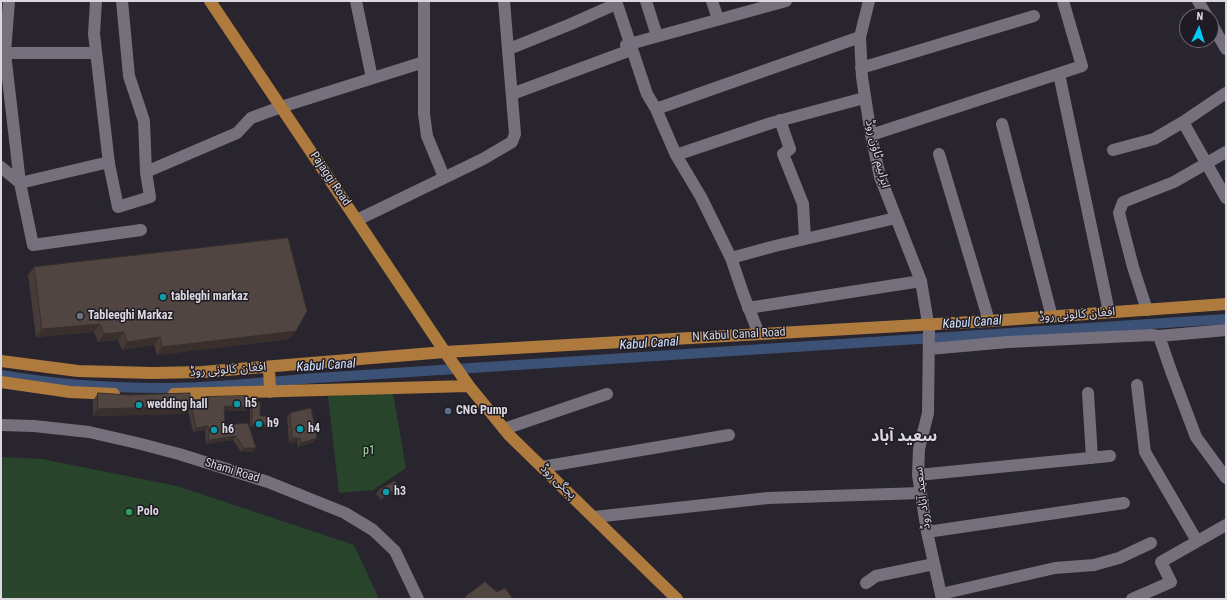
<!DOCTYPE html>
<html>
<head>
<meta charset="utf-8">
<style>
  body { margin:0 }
  #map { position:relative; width:1227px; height:600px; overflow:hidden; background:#28252e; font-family:"Roboto Condensed",sans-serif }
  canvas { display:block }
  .frame { position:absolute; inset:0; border:2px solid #dbd8df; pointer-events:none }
  .north { position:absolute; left:1179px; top:8px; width:40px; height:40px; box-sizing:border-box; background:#1f1b24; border:1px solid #6a676f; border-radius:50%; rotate:4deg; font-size:11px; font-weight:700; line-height:16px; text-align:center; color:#dbd8df }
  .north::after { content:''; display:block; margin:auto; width:14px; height:18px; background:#00cbf8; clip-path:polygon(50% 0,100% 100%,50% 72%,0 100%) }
</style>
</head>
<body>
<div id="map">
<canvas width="1227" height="600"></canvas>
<div class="frame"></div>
<div class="north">N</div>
</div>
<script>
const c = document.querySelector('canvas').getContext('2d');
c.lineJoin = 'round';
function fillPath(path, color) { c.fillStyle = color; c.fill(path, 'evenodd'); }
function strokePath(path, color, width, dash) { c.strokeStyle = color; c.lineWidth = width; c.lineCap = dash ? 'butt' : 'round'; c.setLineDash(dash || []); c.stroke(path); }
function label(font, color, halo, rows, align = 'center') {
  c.font = font + ' "Roboto Condensed","Noto Sans Arabic",sans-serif'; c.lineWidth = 3; c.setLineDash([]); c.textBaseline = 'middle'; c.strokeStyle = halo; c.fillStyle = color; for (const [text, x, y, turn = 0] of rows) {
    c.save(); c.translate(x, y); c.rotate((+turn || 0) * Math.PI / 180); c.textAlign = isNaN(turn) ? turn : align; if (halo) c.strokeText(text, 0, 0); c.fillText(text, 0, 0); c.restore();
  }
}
fillPath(new Path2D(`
  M 393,393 L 406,468 L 373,490 L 339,493 L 328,396 Z
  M 1,457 L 42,459 L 177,486 L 354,545 L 379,599 L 1,599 Z`), '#28442a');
strokePath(new Path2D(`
  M 1,375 C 53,384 106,388 159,388 C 212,388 265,382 317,378 L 1226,319`), '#3c5176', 10);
strokePath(new Path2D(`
  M 9,1 L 5,53 L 20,183 L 33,245 L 141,230
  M 96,1 L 94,34 L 109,164 L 118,207 L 150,197 L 146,172 L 237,133 L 251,118 L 281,107 L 424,62
  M 122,1 L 129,76 L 144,121 L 146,172
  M 356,1 L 372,78
  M 424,1 L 424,114 L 427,136 L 444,177
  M 616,1 L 647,94 L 656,109 L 676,155 L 701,197 L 731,258 L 744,296 L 759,334
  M 646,1 L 657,36
  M 712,1 L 718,19
  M 869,1 L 860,37 L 862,77 L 871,135 L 880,177 L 921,281 L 929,329 L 928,413 L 919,449 L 918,475 L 927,532 L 942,599
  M 1198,1 L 1207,16
  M 1211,23 L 1226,49
  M 509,49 L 571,24 L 616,4
  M 1,57 L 5,53 L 96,53
  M 861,68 L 1034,16
  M 1059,74 L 1109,312
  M 512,94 L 628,51 L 626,45 L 786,1
  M 656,109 L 860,37
  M 780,120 L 790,149 L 783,154 L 803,204 L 805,239
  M 1183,122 L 1226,198
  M 1002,124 L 1052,317
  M 871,135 L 1082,66 L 1063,1
  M 1113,150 L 1154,139 L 1183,122 L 1226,93
  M 939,154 L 989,321
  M 676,155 L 771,123 L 864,98
  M 1,167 L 20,183 L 109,162
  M 357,220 L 483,159 L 512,142 L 515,134 L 504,1
  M 731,258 L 775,246 L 896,218
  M 748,308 L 921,281
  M 1147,310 L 1133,267 L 1119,213 L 1123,202 L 1174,182 L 1226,152
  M 1159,336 L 1171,371 L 1196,437 L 1226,478
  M 929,349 L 1008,342 L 1151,335 L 1159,336 L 1226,330
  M 1137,385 L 1145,452 L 1197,541
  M 1088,393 L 1092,458
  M 1,425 L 34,426 L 89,432 L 137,443 L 179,454 L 268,482 L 345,513 L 373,530 L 395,551 L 418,599
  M 504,429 L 607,394
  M 542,467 L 729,435
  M 918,475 L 1110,456
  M 594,517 L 768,498 L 921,493
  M 927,532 L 1124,503
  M 866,583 L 876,576 L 934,564
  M 941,594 L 1055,568 L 1094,565 L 1119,558 L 1151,543
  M 1132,599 L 1171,582 L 1161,562 L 1226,525`), '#75707c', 12);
strokePath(new Path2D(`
  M 210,1 L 445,352 L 469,386 L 509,435 L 677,599
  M 1,361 L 78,371 L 153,373 L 202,372 L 445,352 L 989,321 L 1226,304
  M 269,367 L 270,392
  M 1,382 L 70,392 L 114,394
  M 174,394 L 469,386`), '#ae7a3d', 12);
fillPath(new Path2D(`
  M 34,267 L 290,339 L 157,355 L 154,345 L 122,350 L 118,340 L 98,342 L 94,332 L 36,337 L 28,275 Z
  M 98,393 L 185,414 L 93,416 L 93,401 Z
  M 207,397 L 248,407 L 245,411 L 224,410 L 225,425 L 253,452 L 241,452 L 233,440 L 206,444 L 205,430 L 193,432 L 188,410 L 191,405 L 204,404 L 204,401 Z
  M 253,401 L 260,416 L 267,425 L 265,428 L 250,427 L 250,404 Z
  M 290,413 L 314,442 L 298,447 L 297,442 L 289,443 L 287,417 Z
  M 399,487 L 396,491 L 381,500 L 376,494 L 379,490 Z`), '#463b38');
fillPath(new Path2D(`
  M 100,324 L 94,332 L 36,337 L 42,329 Z
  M 296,331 L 290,339 L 157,355 L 162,347 Z
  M 124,332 L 118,340 L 98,342 L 104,334 Z
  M 160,337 L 154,345 L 122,350 L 127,342 Z
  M 190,406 L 185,414 L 93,416 L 98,409 Z
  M 224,406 L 248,407 L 245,411 L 221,410 Z
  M 252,424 L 267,425 L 265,428 L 250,427 Z
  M 208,426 L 205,430 L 193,432 L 196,428 Z
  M 236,436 L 233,440 L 206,444 L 209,440 Z
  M 292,438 L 300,438 L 297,442 L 289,443 Z
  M 317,438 L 314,442 L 298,447 L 301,443 Z
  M 244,448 L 256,448 L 253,452 L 241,452 Z
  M 399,487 L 396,491 L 381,500 L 384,496 Z`), '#39302e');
const building = new Path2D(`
  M 288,238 L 307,311 L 296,331 L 162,347 L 160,337 L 127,342 L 124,332 L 104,334 L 100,324 L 42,329 L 34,267 Z
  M 98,393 L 129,395 L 190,393 L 190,406 L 98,409 Z
  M 246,396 L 248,407 L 224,406 L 225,425 L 248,423 L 256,448 L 244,448 L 236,436 L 209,440 L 208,426 L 196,428 L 191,405 L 207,404 L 207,397 Z
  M 253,401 L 260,402 L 260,416 L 268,416 L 267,425 L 252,424 Z
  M 311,408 L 317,438 L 301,443 L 300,438 L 292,438 L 290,413 Z
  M 395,481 L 399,487 L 384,496 L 379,490 Z
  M 485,582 L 497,592 L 505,588 L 513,599 L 466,599 L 465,597 Z`);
fillPath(building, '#514541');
strokePath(building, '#39302e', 1);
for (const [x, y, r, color] of [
  [163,297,4,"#0f9aa8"],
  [80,316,4,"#6b7280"],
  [237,404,4,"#0f9aa8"],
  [139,405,4,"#0f9aa8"],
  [448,411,4,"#5c6f8a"],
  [259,424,4,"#0f9aa8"],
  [300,429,4,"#0f9aa8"],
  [214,430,4,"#0f9aa8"],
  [386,492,4,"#0f9aa8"],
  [129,512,4,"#2e9e5b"]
]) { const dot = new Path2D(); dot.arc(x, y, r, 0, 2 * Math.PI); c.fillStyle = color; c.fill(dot); strokePath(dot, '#1f1b24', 1.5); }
label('12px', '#dbd8df', '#1f1b24', [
  ["ابراہیم ٹاؤن روڈ",877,154,76],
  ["Pajaggi Road",330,179,56],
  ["افغان کالونی روڈ",1077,315,-4],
  ["N Kabul Canal Road",739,335,-3],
  ["افغان کالونی روڈ",228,370,-4],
  ["Shami Road",232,471,17],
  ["پجگی روڈ",558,482,44],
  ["سعید آباد روڈ",923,498,-97]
]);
label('bold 12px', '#dbd8df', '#1f1b24', [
  ["tableghi markaz",171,297],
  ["Tableeghi Markaz",88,316],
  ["h5",245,404],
  ["wedding hall",147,405],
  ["CNG Pump",456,411],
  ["h9",267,424],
  ["h4",308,429],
  ["h6",222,430],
  ["h3",394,492],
  ["Polo",137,512]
], 'left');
label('12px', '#a5e0a8', '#1f1b24', [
  ["p1",369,451]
]);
label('italic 13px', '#d6e5ff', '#1f1b24', [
  ["Kabul Canal",972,323,-4],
  ["Kabul Canal",649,344,-4],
  ["Kabul Canal",326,366,-4]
]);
label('bold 16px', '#dbd8df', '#1f1b24', [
  ["سعید آباد",904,437]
]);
</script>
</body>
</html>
